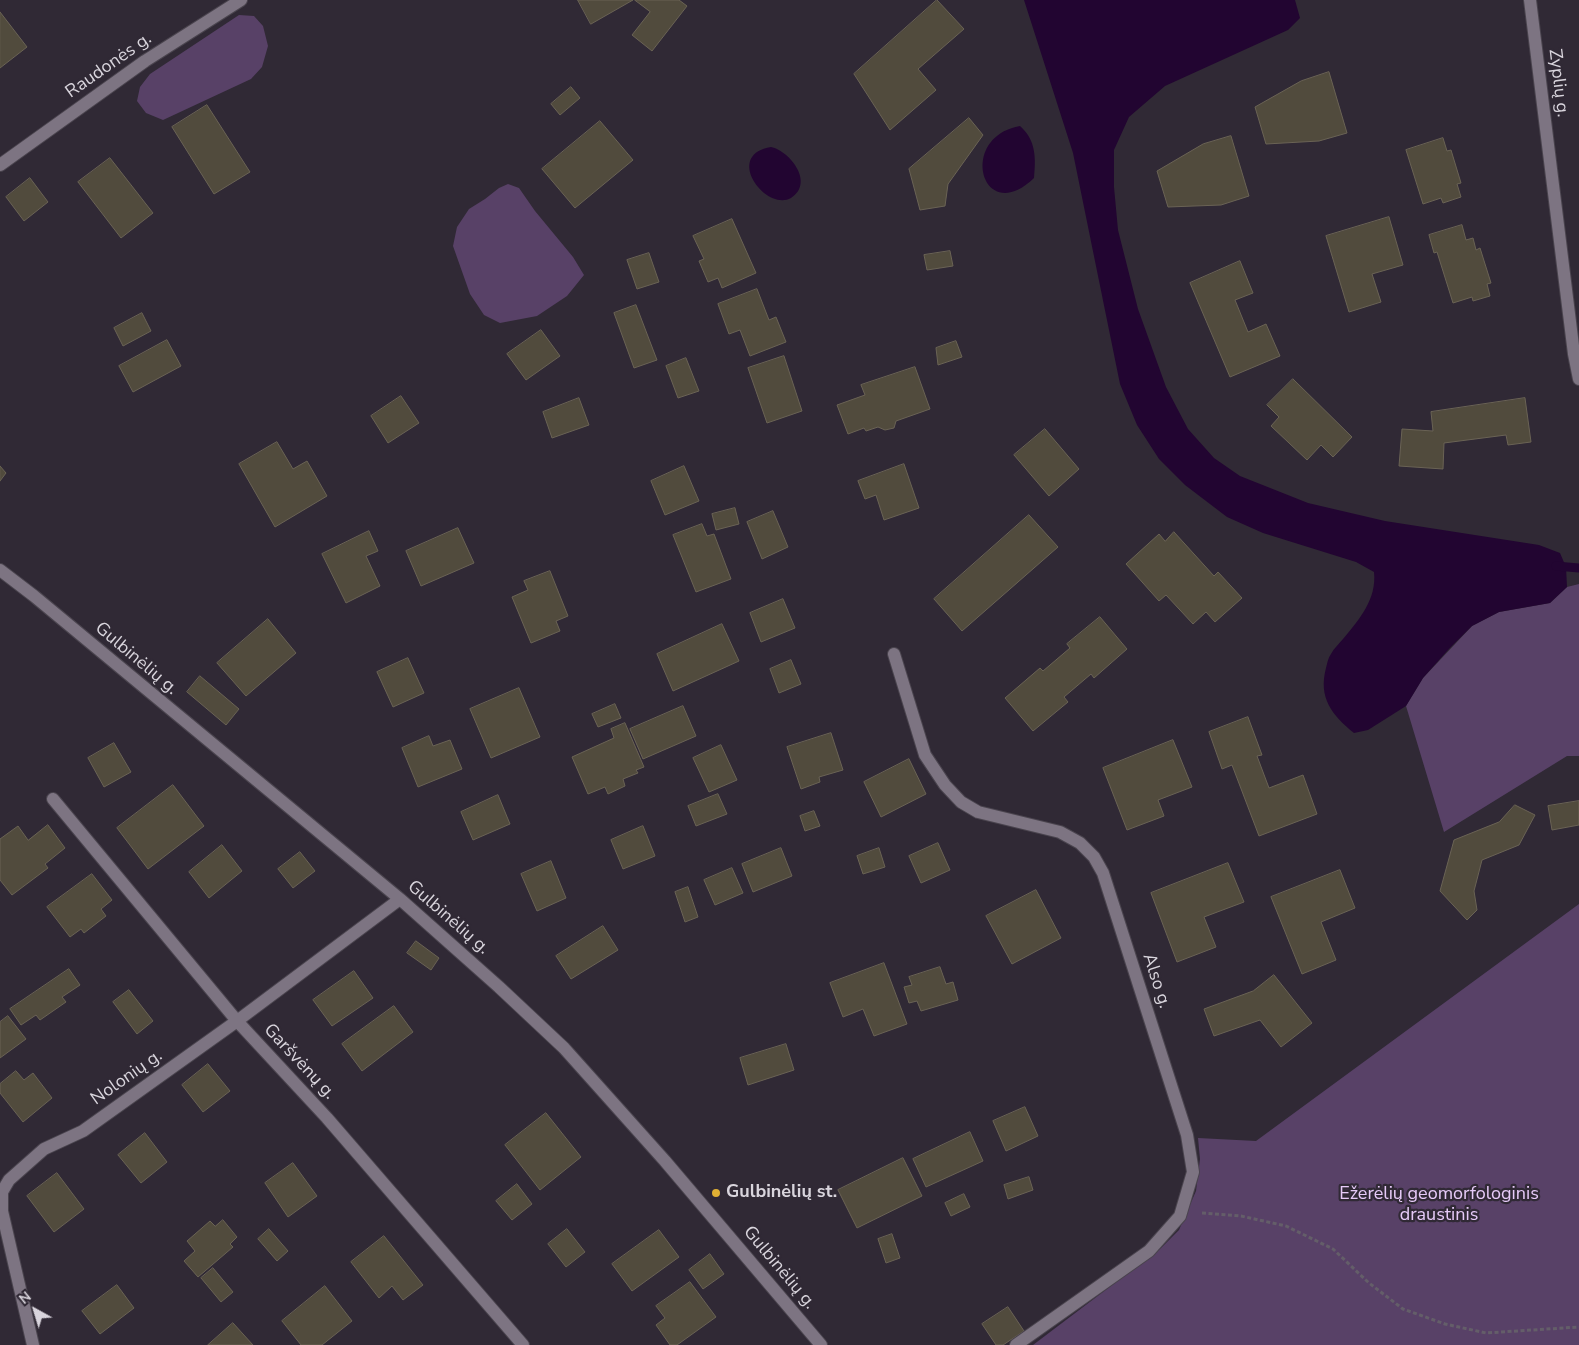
<!DOCTYPE html>
<html>
<head>
<meta charset="utf-8">
<style>
  body { margin:0 }
  #map { position:relative; width:1579px; height:1345px; overflow:hidden; background:#302935; font-family:"Nunito Sans",sans-serif }
  canvas { display:block }
  .north { position:absolute; left:10px; top:1285px; width:50px; height:50px; -webkit-text-stroke:4px #302935; paint-order:stroke; rotate:321deg; font-size:14px; font-weight:700; line-height:20px; text-align:center; color:#d9d5dd }
  .north::after { content:''; display:block; margin:auto; width:18px; height:22px; background:#d9d5dd; clip-path:polygon(50% 0,100% 100%,50% 72%,0 100%) }
</style>
</head>
<body>
<div id="map">
<canvas width="1579" height="1345"></canvas>
<div class="north">N</div>
</div>
<script>
const c = document.querySelector('canvas').getContext('2d');
c.lineJoin = 'round';
function fillPath(path, color) { c.fillStyle = color; c.fill(path, 'evenodd'); }
function strokePath(path, color, width, dash) { c.strokeStyle = color; c.lineWidth = width; c.lineCap = dash ? 'butt' : 'round'; c.setLineDash(dash || []); c.stroke(path); }
function label(font, color, halo, rows, align = 'center') {
  c.font = font + ' "Nunito Sans",sans-serif'; c.lineWidth = 4.5; c.setLineDash([]); c.textBaseline = 'middle'; c.strokeStyle = halo; c.fillStyle = color; for (const [text, x, y, turn = 0] of rows) {
    c.save(); c.translate(x, y); c.rotate((+turn || 0) * Math.PI / 180); c.textAlign = isNaN(turn) ? turn : align; if (halo) c.strokeText(text, 0, 0); c.fillText(text, 0, 0); c.restore();
  }
}
fillPath(new Path2D(`
  M 239,15 L 254,16 L 263,26 L 268,46 L 262,67 L 251,79 L 163,120 L 146,113 L 137,101 L 140,87 L 150,74 Z
  M 508,184 L 519,188 L 535,211 L 573,257 L 584,275 L 567,296 L 537,316 L 500,323 L 484,315 L 470,294 L 453,246 L 457,227 L 469,209 L 485,199 L 499,188 Z
  M 1579,584 L 1579,756 L 1567,756 L 1444,832 L 1406,706 L 1423,678 L 1472,626 L 1499,612 L 1550,603 L 1567,587 Z
  M 1579,904 L 1579,1345 L 1033,1345 L 1161,1248 L 1179,1230 L 1196,1191 L 1200,1159 L 1198,1138 L 1256,1141 Z`), '#584167');
fillPath(new Path2D(`
  M 1024,0 L 1295,0 L 1300,18 L 1288,30 L 1165,86 L 1129,117 L 1114,150 L 1114,187 L 1118,230 L 1138,309 L 1166,387 L 1188,429 L 1214,458 L 1240,476 L 1308,503 L 1385,521 L 1539,545 L 1560,553 L 1566,567 L 1567,587 L 1550,603 L 1499,612 L 1472,626 L 1449,649 L 1423,678 L 1406,706 L 1368,730 L 1354,733 C 1332,715 1318,698 1326,668 C 1327,664 1328,658 1331,654 C 1334,648 1339,644 1343,639 C 1359,620 1377,599 1374,572 L 1356,562 L 1263,533 L 1227,517 L 1185,485 L 1159,459 L 1137,425 L 1120,384 L 1073,153 Z
  M 1020,126 C 1036,140 1036,158 1034,178 C 982,228 957,137 1020,126 Z
  M 771,147 C 790,151 815,183 791,198 C 766,212 723,155 771,147 Z`), '#220531');
strokePath(new Path2D(`
  M 1556,566 L 1579,568`), '#220531', 9);
const building = new Path2D(`
  M 578,0 L 633,0 L 591,24 Z
  M 635,0 L 679,0 L 687,6 L 652,51 L 632,35 L 650,12 Z
  M 937,0 L 964,29 L 918,69 L 936,90 L 890,130 L 854,74 Z
  M 0,12 L 27,47 L 0,68 Z
  M 1329,72 L 1347,133 L 1319,141 L 1266,144 L 1255,107 L 1301,81 Z
  M 571,87 L 580,98 L 560,115 L 551,104 Z
  M 207,105 L 250,172 L 214,194 L 172,127 Z
  M 969,118 L 983,135 L 948,184 L 945,206 L 920,210 L 909,169 Z
  M 600,121 L 633,160 L 575,208 L 542,169 Z
  M 1231,136 L 1249,196 L 1221,205 L 1168,207 L 1157,171 L 1203,144 Z
  M 1443,138 L 1447,151 L 1451,150 L 1461,183 L 1457,184 L 1461,197 L 1443,203 L 1441,198 L 1423,204 L 1406,150 Z
  M 110,158 L 153,213 L 121,238 L 78,182 Z
  M 30,178 L 48,202 L 24,221 L 6,197 Z
  M 1389,217 L 1403,265 L 1372,274 L 1381,302 L 1349,312 L 1326,236 Z
  M 732,219 L 756,273 L 722,288 L 718,278 L 708,282 L 699,261 L 704,259 L 693,236 Z
  M 1462,225 L 1466,240 L 1473,238 L 1476,250 L 1480,248 L 1491,283 L 1487,284 L 1490,296 L 1473,301 L 1472,297 L 1453,303 L 1437,252 L 1434,253 L 1429,235 Z
  M 950,251 L 953,266 L 927,270 L 924,255 Z
  M 649,253 L 659,282 L 637,289 L 627,260 Z
  M 1240,261 L 1253,293 L 1235,300 L 1248,332 L 1266,324 L 1280,356 L 1230,377 L 1190,283 Z
  M 757,289 L 769,320 L 776,317 L 786,342 L 750,356 L 740,330 L 729,334 L 718,304 Z
  M 636,305 L 657,360 L 634,368 L 614,313 Z
  M 142,313 L 151,331 L 123,346 L 114,328 Z
  M 541,330 L 560,356 L 526,380 L 507,354 Z
  M 167,340 L 181,366 L 133,392 L 119,366 Z
  M 956,341 L 962,357 L 938,365 L 936,348 Z
  M 784,356 L 802,411 L 767,423 L 748,368 Z
  M 686,358 L 699,391 L 678,398 L 666,366 Z
  M 915,367 L 930,409 L 896,421 L 894,428 L 885,430 L 878,427 L 866,431 L 864,428 L 848,434 L 837,405 L 865,395 L 861,385 Z
  M 1293,379 L 1352,437 L 1333,457 L 1321,445 L 1307,460 L 1271,426 L 1279,417 L 1267,405 Z
  M 401,396 L 419,423 L 388,443 L 371,416 Z
  M 579,398 L 589,425 L 552,438 L 543,412 Z
  M 1525,398 L 1531,442 L 1508,445 L 1506,435 L 1444,443 L 1443,469 L 1399,466 L 1402,429 L 1433,431 L 1431,412 Z
  M 1045,429 L 1079,469 L 1049,496 L 1014,455 Z
  M 277,442 L 293,469 L 307,461 L 327,496 L 275,527 L 239,464 Z
  M 904,464 L 919,508 L 884,520 L 876,495 L 865,499 L 858,481 Z
  M 0,466 L 6,473 L 0,481 Z
  M 684,466 L 699,501 L 665,515 L 651,481 Z
  M 735,508 L 739,524 L 716,530 L 712,514 Z
  M 773,511 L 788,547 L 762,559 L 747,522 Z
  M 1029,515 L 1058,547 L 962,631 L 934,599 Z
  M 702,524 L 707,536 L 714,534 L 731,579 L 696,592 L 673,535 Z
  M 458,528 L 474,563 L 421,586 L 406,551 Z
  M 369,531 L 378,551 L 366,556 L 380,586 L 346,603 L 322,554 Z
  M 1174,532 L 1214,576 L 1218,572 L 1242,598 L 1215,622 L 1206,612 L 1193,624 L 1166,595 L 1159,601 L 1126,564 L 1159,534 L 1165,541 Z
  M 550,571 L 568,616 L 556,621 L 560,631 L 531,643 L 512,597 L 528,590 L 524,581 Z
  M 783,599 L 795,628 L 761,642 L 750,613 Z
  M 1100,617 L 1127,649 L 1094,678 L 1091,674 L 1064,697 L 1068,702 L 1033,731 L 1005,698 L 1040,668 L 1043,671 L 1070,648 L 1067,644 Z
  M 268,619 L 296,653 L 246,696 L 217,663 Z
  M 722,624 L 739,661 L 673,691 L 657,654 Z
  M 408,658 L 424,693 L 393,707 L 377,672 Z
  M 791,660 L 801,684 L 779,693 L 770,669 Z
  M 200,676 L 239,709 L 226,725 L 187,692 Z
  M 519,688 L 540,737 L 491,758 L 470,709 Z
  M 615,704 L 621,718 L 598,727 L 592,714 Z
  M 683,706 L 696,736 L 643,759 L 630,729 Z
  M 1248,717 L 1262,755 L 1257,756 L 1269,788 L 1303,775 L 1317,814 L 1259,836 L 1232,765 L 1222,769 L 1209,732 Z
  M 625,723 L 644,767 L 636,770 L 638,773 L 623,779 L 625,786 L 608,794 L 605,787 L 588,794 L 572,757 L 614,738 L 611,729 Z
  M 831,733 L 843,770 L 819,777 L 820,782 L 801,789 L 787,747 Z
  M 429,736 L 433,746 L 450,740 L 462,769 L 418,787 L 402,748 Z
  M 1173,740 L 1192,787 L 1158,800 L 1164,816 L 1127,830 L 1103,768 Z
  M 114,743 L 131,772 L 104,787 L 88,758 Z
  M 721,745 L 737,780 L 709,792 L 693,758 Z
  M 909,759 L 926,794 L 881,817 L 864,782 Z
  M 173,785 L 204,826 L 148,869 L 117,828 Z
  M 718,794 L 727,814 L 696,826 L 688,806 Z
  M 498,795 L 510,824 L 473,840 L 461,812 Z
  M 1579,801 L 1579,825 L 1552,830 L 1548,806 Z
  M 1515,805 L 1535,815 L 1519,845 L 1482,860 L 1474,891 L 1477,910 L 1467,920 L 1440,891 L 1454,840 L 1499,822 Z
  M 814,811 L 820,826 L 805,831 L 800,816 Z
  M 48,825 L 65,848 L 45,864 L 48,868 L 12,895 L 0,880 L 0,839 L 18,826 L 28,840 Z
  M 643,826 L 655,856 L 623,869 L 611,840 Z
  M 938,843 L 950,870 L 921,883 L 909,856 Z
  M 222,845 L 242,871 L 209,898 L 189,872 Z
  M 781,848 L 792,876 L 753,892 L 742,864 Z
  M 879,848 L 885,867 L 863,874 L 857,856 Z
  M 300,852 L 315,871 L 293,888 L 278,869 Z
  M 551,861 L 566,898 L 537,911 L 521,874 Z
  M 1228,863 L 1244,902 L 1204,917 L 1216,947 L 1177,962 L 1151,893 Z
  M 732,868 L 743,893 L 715,905 L 704,880 Z
  M 1340,870 L 1355,908 L 1321,922 L 1336,960 L 1302,974 L 1271,897 Z
  M 92,874 L 112,900 L 101,909 L 106,916 L 84,933 L 81,929 L 70,937 L 47,907 Z
  M 688,887 L 698,917 L 685,922 L 675,892 Z
  M 1036,890 L 1061,938 L 1012,964 L 986,916 Z
  M 603,926 L 618,950 L 571,979 L 556,956 Z
  M 416,941 L 439,958 L 431,970 L 407,953 Z
  M 884,963 L 907,1024 L 874,1036 L 863,1009 L 843,1017 L 830,983 Z
  M 940,967 L 946,984 L 953,982 L 958,1000 L 921,1011 L 917,1001 L 909,1003 L 904,987 L 912,985 L 909,977 Z
  M 69,969 L 80,985 L 62,997 L 66,1002 L 40,1020 L 36,1015 L 21,1025 L 10,1009 Z
  M 354,971 L 373,998 L 332,1026 L 313,1000 Z
  M 1274,975 L 1312,1023 L 1281,1047 L 1260,1020 L 1214,1036 L 1204,1009 L 1253,991 Z
  M 129,990 L 153,1021 L 137,1034 L 113,1002 Z
  M 394,1006 L 413,1032 L 362,1071 L 342,1044 Z
  M 8,1016 L 26,1039 L 0,1058 L 0,1022 Z
  M 786,1044 L 794,1070 L 748,1085 L 740,1058 Z
  M 208,1064 L 230,1091 L 203,1112 L 182,1085 Z
  M 16,1071 L 24,1080 L 33,1073 L 52,1098 L 23,1122 L 0,1093 L 0,1084 Z
  M 1025,1107 L 1038,1136 L 1006,1151 L 993,1121 Z
  M 546,1113 L 581,1157 L 540,1190 L 505,1145 Z
  M 970,1132 L 983,1161 L 926,1187 L 913,1159 Z
  M 145,1133 L 167,1162 L 141,1183 L 118,1155 Z
  M 903,1158 L 922,1196 L 857,1228 L 838,1190 Z
  M 293,1163 L 317,1196 L 288,1217 L 265,1183 Z
  M 57,1173 L 84,1209 L 54,1232 L 27,1196 Z
  M 1029,1177 L 1033,1190 L 1008,1199 L 1004,1185 Z
  M 517,1184 L 532,1204 L 512,1220 L 496,1201 Z
  M 964,1194 L 970,1207 L 951,1216 L 945,1203 Z
  M 223,1220 L 237,1237 L 230,1244 L 233,1247 L 198,1277 L 184,1261 L 195,1251 L 187,1241 L 210,1221 L 215,1226 Z
  M 269,1229 L 288,1251 L 277,1261 L 258,1239 Z
  M 567,1229 L 585,1252 L 566,1267 L 548,1244 Z
  M 659,1230 L 679,1257 L 632,1291 L 612,1264 Z
  M 892,1234 L 900,1258 L 886,1263 L 878,1239 Z
  M 384,1236 L 423,1285 L 403,1300 L 392,1286 L 379,1298 L 351,1262 Z
  M 710,1254 L 724,1274 L 703,1289 L 689,1270 Z
  M 213,1268 L 233,1292 L 221,1302 L 201,1278 Z
  M 690,1282 L 716,1317 L 677,1345 L 670,1345 L 656,1325 L 665,1318 L 656,1306 Z
  M 117,1285 L 134,1308 L 100,1334 L 82,1311 Z
  M 325,1286 L 352,1321 L 322,1345 L 301,1345 L 282,1321 Z
  M 1008,1307 L 1024,1331 L 1003,1345 L 996,1345 L 982,1324 Z
  M 233,1323 L 253,1345 L 208,1345 Z`);
fillPath(building, '#514b3d');
strokePath(building, '#6a6355', 1);
const minor = new Path2D(`
  M 1530,0 L 1574,354 L 1579,379
  M 0,165 L 145,61 L 241,0
  M 0,570 L 34,596 L 400,899 L 499,987 L 564,1048 L 665,1161 L 821,1345
  M 894,654 L 925,755 L 945,785 L 961,802 L 978,812 L 1060,832 L 1080,843 L 1094,857 L 1103,873 L 1187,1135 L 1193,1172 L 1180,1216 L 1149,1251 L 1016,1345
  M 53,799 L 237,1021 L 327,1118 L 523,1345
  M 33,1345 L 2,1211 L 2,1192 L 9,1180 L 44,1149 L 83,1131 L 237,1021 L 400,899`);
strokePath(minor, '#4a444e', 14);
strokePath(new Path2D(`
  M 1202,1213 L 1241,1216 L 1286,1226 L 1333,1249 L 1369,1283 L 1403,1309 L 1445,1324 L 1486,1333 L 1579,1327`), '#645e69', 3, [4, 2.5]);
strokePath(minor, '#7d7482', 12);
for (const [x, y, r, color] of [
  [716,1193,5,"#e0b034"]
]) { const dot = new Path2D(); dot.arc(x, y, r, 0, 2 * Math.PI); c.fillStyle = color; c.fill(dot); strokePath(dot, '#302935', 2); }
label('18px', '#d9d5dd', '#302935', [
  ["Raudonės g.",109,66,-35],
  ["Zyplių g.",1558,83,83],
  ["Gulbinėlių g.",136,659,40],
  ["Gulbinėlių g.",448,918,41],
  ["Also g.",1156,981,72],
  ["Garšvėnų g.",299,1062,47],
  ["Nolonių g.",127,1078,-35],
  ["Gulbinėlių g.",779,1268,50]
]);
label('bold 18px', '#d9d5dd', '#302935', [
  ["Gulbinėlių st.",726,1193]
], 'left');
label('18px', '#e6caf8', '#302935', [
  ["Ežerėlių geomorfologinis",1439,1195],
  ["draustinis",1439,1216]
]);
</script>
</body>
</html>
